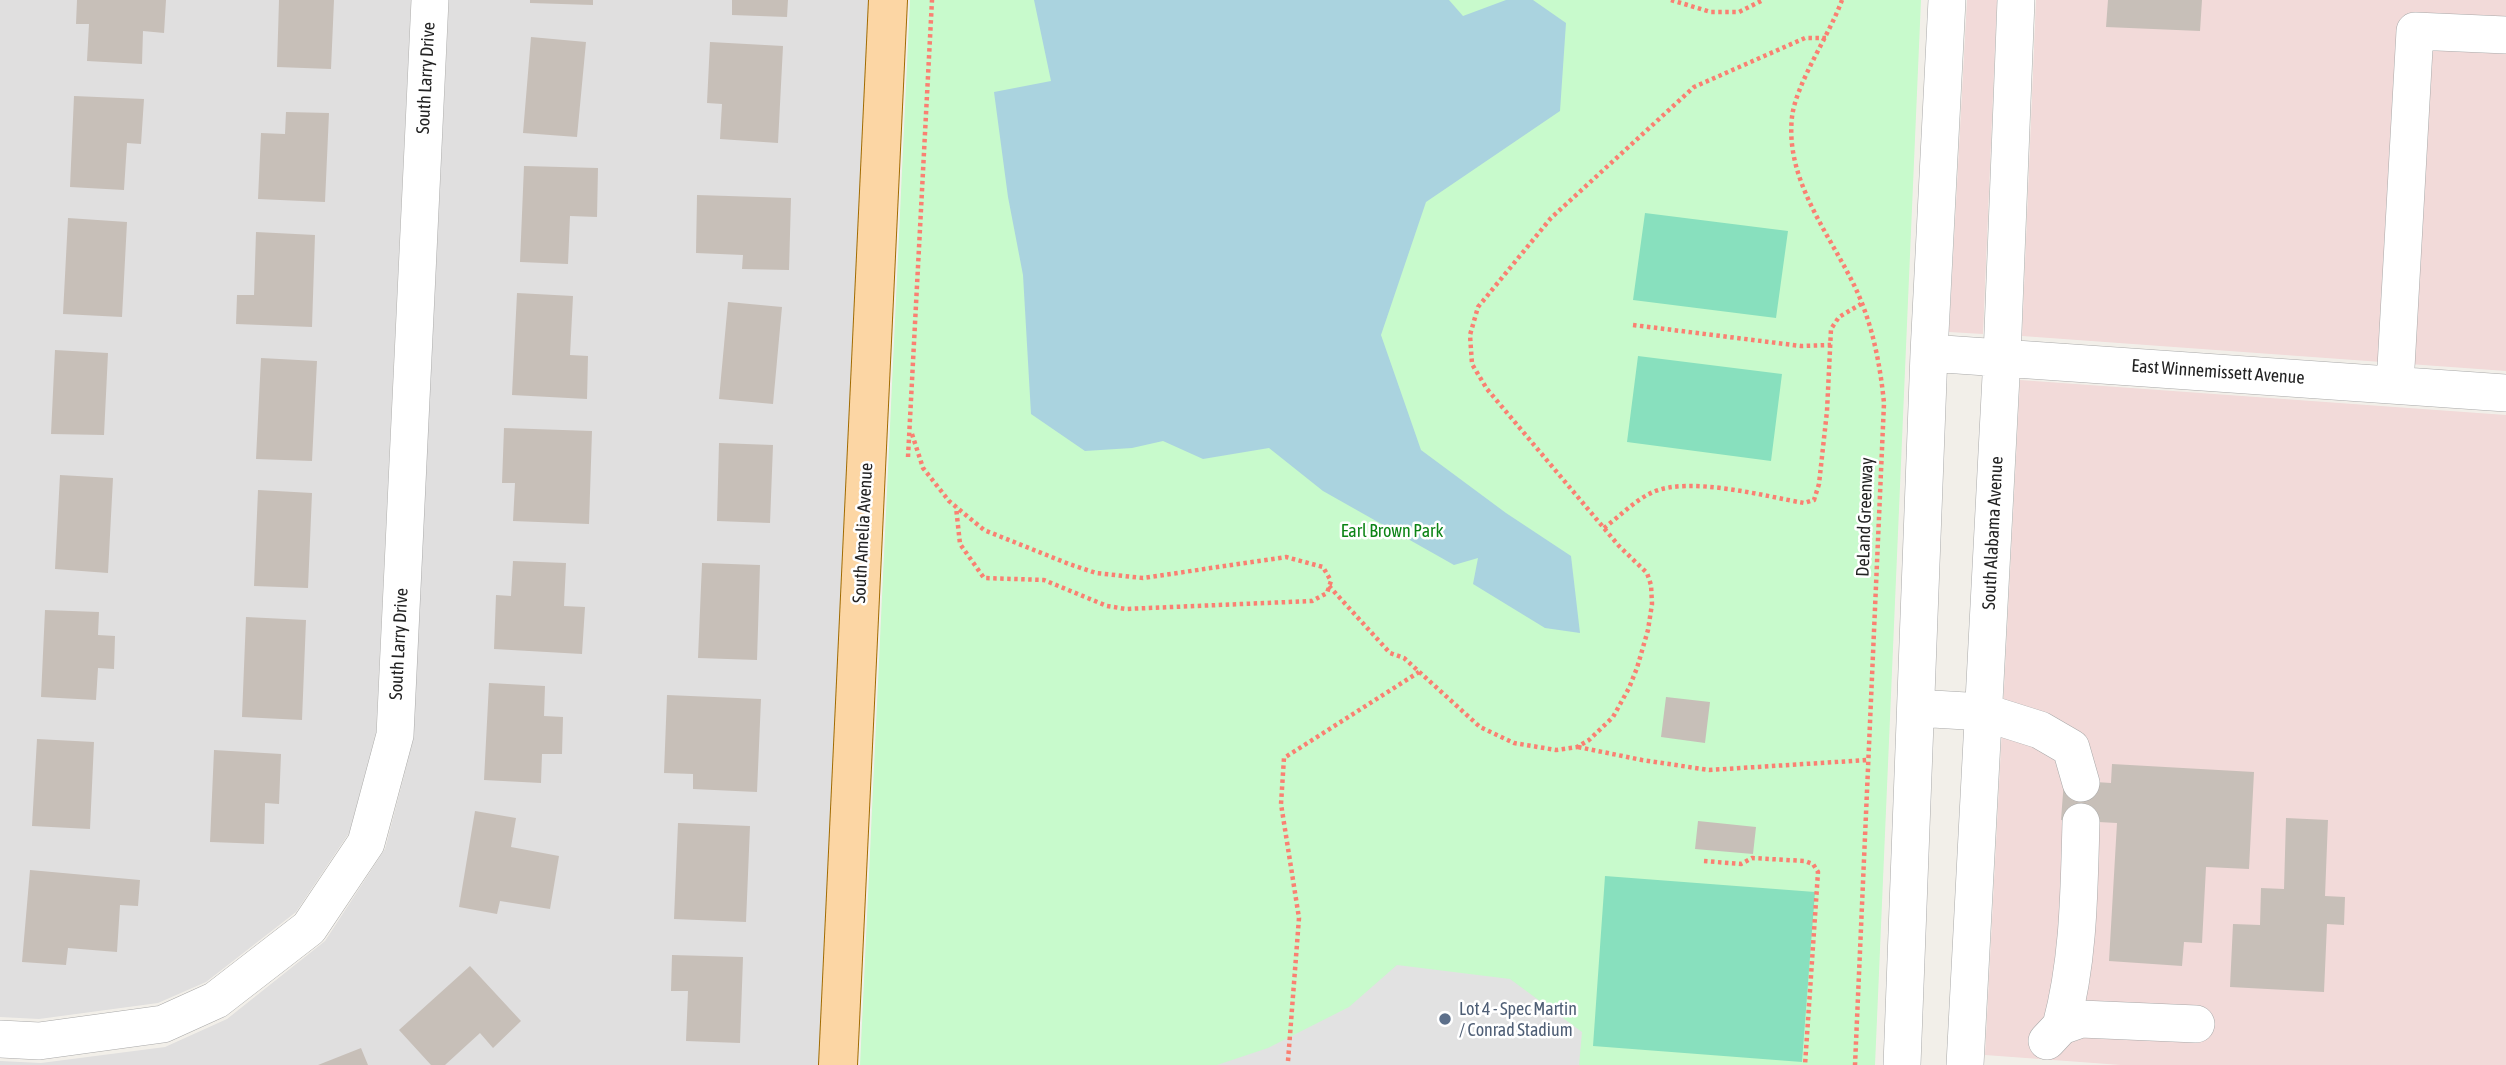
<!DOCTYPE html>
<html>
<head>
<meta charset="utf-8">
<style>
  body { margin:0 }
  canvas { display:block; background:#f2efe9 }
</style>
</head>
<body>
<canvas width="2506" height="1065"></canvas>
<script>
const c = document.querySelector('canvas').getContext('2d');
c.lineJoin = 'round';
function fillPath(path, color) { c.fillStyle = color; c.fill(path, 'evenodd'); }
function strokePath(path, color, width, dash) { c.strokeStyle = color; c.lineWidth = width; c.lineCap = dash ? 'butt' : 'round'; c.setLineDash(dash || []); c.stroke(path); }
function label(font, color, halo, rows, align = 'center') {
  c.font = font + ' "Asap Condensed",sans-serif'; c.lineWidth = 5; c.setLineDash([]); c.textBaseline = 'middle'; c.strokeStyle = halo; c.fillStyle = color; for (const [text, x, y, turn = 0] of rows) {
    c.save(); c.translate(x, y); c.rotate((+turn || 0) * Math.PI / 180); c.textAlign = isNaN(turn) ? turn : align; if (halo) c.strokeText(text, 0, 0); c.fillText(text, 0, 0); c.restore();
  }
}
fillPath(new Path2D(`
  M 0,0 L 411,0 L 376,732 L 349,833 L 296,912 L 206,982 L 158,1003 L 39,1019 L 0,1017 Z
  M 449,0 L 869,0 L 819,1065 L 0,1065 L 0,1061 L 41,1063 L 165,1047 L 227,1019 L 325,941 L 385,849 L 413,741 Z`), '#e0dfdf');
fillPath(new Path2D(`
  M 1967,0 L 1997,0 L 1983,334 L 1949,332 Z
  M 2036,0 L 2506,0 L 2506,371 L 2022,336 Z
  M 2020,380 L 2506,415 L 2506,1065 L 2121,1065 L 1985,1055 Z`), '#f2dad9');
fillPath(new Path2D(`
  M 910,0 L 1921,0 L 1875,1065 L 860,1065 Z`), '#c8facc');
fillPath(new Path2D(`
  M 1645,213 L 1788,231 L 1776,318 L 1633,300 Z
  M 1638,356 L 1782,374 L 1771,461 L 1627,442 Z
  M 1605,876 L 1815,892 L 1802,1062 L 1593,1046 Z`), '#88e0be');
fillPath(new Path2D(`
  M 1397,965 L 1510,979 L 1582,1032 L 1579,1065 L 1217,1065 L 1268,1048 L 1349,1007 Z`), '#e2e2e2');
fillPath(new Path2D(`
  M 1034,0 L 1449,0 L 1463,16 L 1506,0 L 1533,0 L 1566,23 L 1560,111 L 1426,202 L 1381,335 L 1421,450 L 1506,513 L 1571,556 L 1580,633 L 1545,628 L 1473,584 L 1478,558 L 1454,565 L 1323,491 L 1269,448 L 1203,459 L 1163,441 L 1132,448 L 1085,451 L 1031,414 L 1023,275 L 1008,197 L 994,92 L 1051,81 Z`), '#aad3df');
fillPath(new Path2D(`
  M 77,0 L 166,0 L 164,33 L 143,31 L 142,64 L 87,61 L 89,24 L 76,24 Z
  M 279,0 L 334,0 L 331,69 L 277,67 Z
  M 530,0 L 593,0 L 593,5 L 530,3 Z
  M 732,0 L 788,0 L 787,17 L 732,15 Z
  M 2108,0 L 2202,0 L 2200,31 L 2106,27 Z
  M 531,37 L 586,42 L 577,137 L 523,133 Z
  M 710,42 L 783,46 L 778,143 L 720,139 L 722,104 L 707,103 Z
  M 74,96 L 144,99 L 141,144 L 127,143 L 124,190 L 70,187 Z
  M 286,112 L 329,113 L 325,202 L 258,199 L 261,133 L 285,134 Z
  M 524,166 L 598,168 L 597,217 L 570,216 L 568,264 L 520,262 Z
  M 697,195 L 791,198 L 789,270 L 742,269 L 743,255 L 696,253 Z
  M 68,218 L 127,222 L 122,317 L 63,314 Z
  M 256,232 L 315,235 L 312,327 L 236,324 L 237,295 L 254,295 Z
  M 517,293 L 573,296 L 570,355 L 588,356 L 587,399 L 512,395 Z
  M 728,302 L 782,307 L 773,404 L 719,399 Z
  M 55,350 L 108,353 L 104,435 L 51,434 Z
  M 261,358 L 317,361 L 312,461 L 256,459 Z
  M 504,428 L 592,431 L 589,524 L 513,521 L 515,483 L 502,483 Z
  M 719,443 L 773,445 L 770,523 L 717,521 Z
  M 60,475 L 113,478 L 108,573 L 55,569 Z
  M 258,490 L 312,493 L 308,588 L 254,586 Z
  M 513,561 L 566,563 L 564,606 L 585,607 L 582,654 L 494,649 L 496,595 L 511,596 Z
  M 702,563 L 760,565 L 757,660 L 698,658 Z
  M 45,610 L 99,612 L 98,635 L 115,636 L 114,669 L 98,668 L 96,700 L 41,697 Z
  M 246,617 L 306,620 L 302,720 L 242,717 Z
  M 489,683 L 545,686 L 544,716 L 563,717 L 562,754 L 542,754 L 541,783 L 484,780 Z
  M 667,695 L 761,699 L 757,792 L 693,789 L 693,774 L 664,773 Z
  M 1666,697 L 1710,702 L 1705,743 L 1661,737 Z
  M 37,739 L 94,742 L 90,829 L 32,826 Z
  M 214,750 L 281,754 L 279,804 L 265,803 L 264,844 L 210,842 Z
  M 2112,764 L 2254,772 L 2249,869 L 2206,867 L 2202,943 L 2184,942 L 2182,966 L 2109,961 L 2117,823 L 2061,820 L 2064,780 L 2111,783 Z
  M 475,811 L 516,818 L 511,847 L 559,856 L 550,909 L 500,901 L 497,914 L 459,907 Z
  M 2286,818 L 2328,820 L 2325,896 L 2345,897 L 2344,925 L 2327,924 L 2324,992 L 2230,987 L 2233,924 L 2260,925 L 2261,888 L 2284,889 Z
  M 1698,821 L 1756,827 L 1753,854 L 1695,849 Z
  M 678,823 L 750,826 L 746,922 L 674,919 Z
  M 30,870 L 140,880 L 138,906 L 120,905 L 117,952 L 68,948 L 66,965 L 22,962 Z
  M 672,955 L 743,957 L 740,1043 L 686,1041 L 688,991 L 671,991 Z
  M 470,966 L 521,1021 L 493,1048 L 480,1033 L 445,1065 L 431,1065 L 399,1030 Z
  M 361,1048 L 368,1065 L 318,1065 Z`), '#c7bfb8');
const minor = new Path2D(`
  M 1929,353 L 2506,393
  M 2395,385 L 2415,31 L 2506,35
  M 1916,708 L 1983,712 L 2040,730 L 2071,748 L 2081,783
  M 2061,1026 C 2079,959 2079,891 2081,822
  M 0,1039 L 39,1041 L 163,1024 L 216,1000 L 309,928 L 366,843 L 395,735 L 430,0
  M 2047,1041 L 2061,1026 L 2081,1019 L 2196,1024
  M 1902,1065 L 1929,353 L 1947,0
  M 1965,1065 L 2002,357 L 2016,0`);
const major = new Path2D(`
  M 838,1065 L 888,0`);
strokePath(minor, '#a9a9a9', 38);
strokePath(major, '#a06b00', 40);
strokePath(new Path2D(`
  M 1671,0 L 1711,12 L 1739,12 L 1763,0
  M 1842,0 C 1829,36 1796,83 1792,117 C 1785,179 1828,232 1854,285 C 1872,322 1880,363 1884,403 L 1855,1065
  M 1633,325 L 1801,346 L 1831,345
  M 912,434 L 923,468 L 949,501 L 984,530 L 1069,564 L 1096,573 L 1143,578 L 1286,557 L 1323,567 L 1331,581 L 1327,593 L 1312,601 L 1126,609 L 1107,606 L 1044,580 L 984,578 L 960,544 L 956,507
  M 908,457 L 932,0
  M 1604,528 C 1619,517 1635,500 1653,492 C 1690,476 1764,496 1804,503 L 1814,500 L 1819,484 L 1827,411 L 1831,329 L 1839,317 L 1861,304
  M 1329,586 L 1390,653 L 1404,658 L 1480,727 L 1514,743 L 1556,750 L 1577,747 L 1589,740 L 1613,717 L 1629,688 L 1637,668 L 1648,630 L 1652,604 L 1651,585 L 1647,573 L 1619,546 L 1487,389 L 1472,364 L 1470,335 L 1478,307 L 1551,218 L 1694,87 L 1805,38 L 1826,38
  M 1578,747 L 1642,760 L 1709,770 L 1868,760
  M 1704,861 L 1741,864 L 1752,858 L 1805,861 L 1813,864 L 1818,872 L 1805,1065
  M 1288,1061 L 1299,918 L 1281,804 L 1284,758 L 1419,672`), '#fa8072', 4.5, [3.5, 3.5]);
strokePath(minor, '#fff', 37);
strokePath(major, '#fcd6a4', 38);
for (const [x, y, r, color] of [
  [1445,1019,7,"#5c6f8a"]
]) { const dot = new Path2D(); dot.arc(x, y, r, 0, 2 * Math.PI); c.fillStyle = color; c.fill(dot); strokePath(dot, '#fff', 2.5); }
label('18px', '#222', '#fff', [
  ["South Larry Drive",426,78,-87],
  ["East Winnemissett Avenue",2218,372,4],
  ["DeLand Greenway",1865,517,-88],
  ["South Amelia Avenue",863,533,-87],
  ["South Alabama Avenue",1993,533,-87],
  ["South Larry Drive",399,644,-87]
]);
label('18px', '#0c8416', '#fff', [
  ["Earl Brown Park",1392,531]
]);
label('18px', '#4e5e75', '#fff', [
  ["Lot 4 - Spec Martin",1459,1009],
  ["/ Conrad Stadium",1459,1030]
], 'left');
</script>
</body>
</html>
